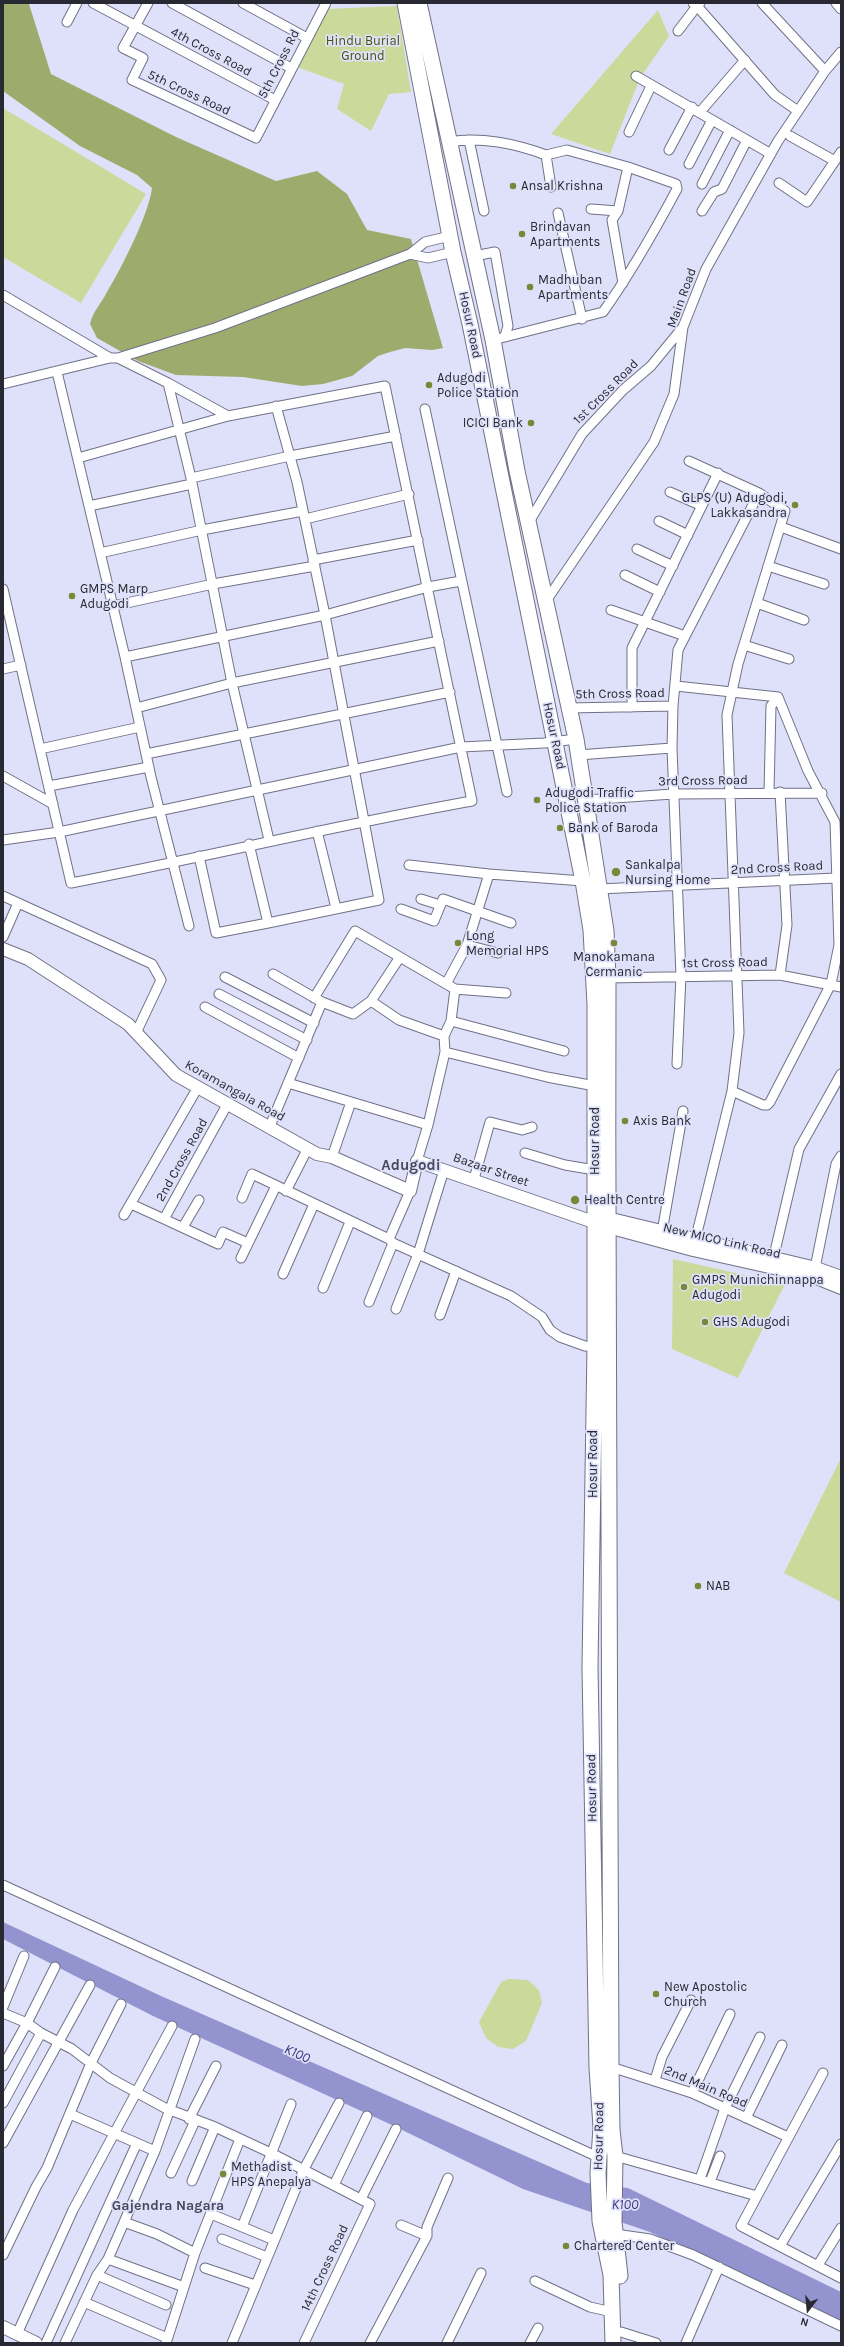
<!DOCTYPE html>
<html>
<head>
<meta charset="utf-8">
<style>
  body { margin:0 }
  #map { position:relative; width:844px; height:2346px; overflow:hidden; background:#dfe1fa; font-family:Karla,sans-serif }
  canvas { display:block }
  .frame { position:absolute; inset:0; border:4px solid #282932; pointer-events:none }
  .north { position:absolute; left:788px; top:2290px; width:40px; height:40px; -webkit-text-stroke:3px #dfe1fa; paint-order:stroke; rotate:196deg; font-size:11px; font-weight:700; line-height:16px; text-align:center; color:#282932 }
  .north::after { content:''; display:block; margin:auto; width:14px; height:18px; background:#282932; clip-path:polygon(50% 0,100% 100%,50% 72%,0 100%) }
</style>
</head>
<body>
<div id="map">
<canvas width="844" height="2346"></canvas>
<div class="frame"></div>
<div class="north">N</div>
</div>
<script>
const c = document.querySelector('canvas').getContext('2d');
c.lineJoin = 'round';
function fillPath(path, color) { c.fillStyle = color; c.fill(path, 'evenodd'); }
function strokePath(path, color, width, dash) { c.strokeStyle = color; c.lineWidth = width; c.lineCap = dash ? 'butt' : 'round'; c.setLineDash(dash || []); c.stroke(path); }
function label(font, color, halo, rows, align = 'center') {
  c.font = font + ' Karla,sans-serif'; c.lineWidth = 3.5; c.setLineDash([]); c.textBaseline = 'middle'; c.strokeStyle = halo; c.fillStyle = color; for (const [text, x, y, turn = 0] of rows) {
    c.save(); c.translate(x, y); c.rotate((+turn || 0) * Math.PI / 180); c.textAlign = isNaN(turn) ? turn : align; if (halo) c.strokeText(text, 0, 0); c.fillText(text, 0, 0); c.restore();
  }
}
fillPath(new Path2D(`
  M 397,6 L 411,92 L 389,94 L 371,131 L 337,109 L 344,84 L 294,66 L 325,9 Z
  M 658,10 L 669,36 L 640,78 L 610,154 L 551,134 Z
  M 3,108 L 146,194 L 81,303 L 3,257 Z
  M 673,1259 L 785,1284 L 738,1378 L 672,1349 Z
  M 841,1458 L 841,1602 L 784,1573 Z
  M 509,1979 L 528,1980 L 539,1990 L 542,2003 L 526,2041 L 513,2049 L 498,2047 L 486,2038 L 479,2022 L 501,1982 Z`), '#cbda9a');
fillPath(new Path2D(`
  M 3,3 L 29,4 L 51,74 L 176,137 L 276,181 L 317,171 L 347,194 L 367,230 L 411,239 L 443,348 L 432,350 L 405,348 L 390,352 L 378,356 L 352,376 L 323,384 L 302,386 L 243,377 L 176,375 L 138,361 L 97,338 L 90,324 C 93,311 101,304 107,292 C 121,269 149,214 152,188 L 137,175 L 80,146 L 3,91 Z`), '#9dab6c');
fillPath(new Path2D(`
  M 3,1922 L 161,1996 L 587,2183 L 628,2188 L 841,2292 L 841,2322 L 650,2232 L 523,2189 L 392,2125 L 153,2016 L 3,1939 Z`), '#9393cf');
const minor = new Path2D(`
  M 93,3 L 275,100
  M 148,3 L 123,48 L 143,58 L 132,80 L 256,138 L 326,3
  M 172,3 L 291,68
  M 243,3 L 307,38
  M 700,3 L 697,6 L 775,95 L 798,111
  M 762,3 L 825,71
  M 836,3 L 841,9
  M 67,22 L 77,3
  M 678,31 L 697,6 L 693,3
  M 636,76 L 771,154
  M 700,112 L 745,60
  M 629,132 L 651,86
  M 790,136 L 835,161
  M 469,140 L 484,211
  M 449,142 C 480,136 517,144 546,155 L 551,187
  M 669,150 L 692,107
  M 546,155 L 567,150 L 628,167
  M 689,164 L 712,120
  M 779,183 L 807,202 L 841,152
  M 702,184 L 730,130
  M 591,209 L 618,211
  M 702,211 L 714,192 L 722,189 L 747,140
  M 558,213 L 582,319
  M 410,254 L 428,258 L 453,252
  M 474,256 L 495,252 L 508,326 L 505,336
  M 3,295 L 110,358
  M 493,340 L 603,312 C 631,273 654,232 677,189 L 676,184 L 628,167 L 618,211 L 612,220 L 623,283
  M 118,358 L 168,383 L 191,478 L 232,683 L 269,840
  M 57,372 L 125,657 L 151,777 L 189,926
  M 168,383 L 228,416
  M 3,384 L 110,358 L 118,358 L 215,328 L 410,254 L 425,242 L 450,236
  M 425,409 L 507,792
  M 689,461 L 759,493 L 785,511 L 738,664 L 727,715 L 739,1033 L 732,1091 L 695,1241
  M 191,478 L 290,456 L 396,436
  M 670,492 L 702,506
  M 89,506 L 192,484
  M 305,519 L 409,494
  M 659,521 L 688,535
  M 529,522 L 582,434 L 623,390 L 651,366 L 683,327
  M 781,527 L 841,549
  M 637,549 L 673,566
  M 100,553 L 202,530 L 303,511
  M 313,560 L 418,540
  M 768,566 L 824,584
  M 625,575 L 660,592
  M 3,589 L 71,883 C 205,857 337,825 472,801 L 385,386 L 228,416 L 78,458
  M 546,601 L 654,442 L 674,394 L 683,327 L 706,269 L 778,141 L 825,71 L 841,52
  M 757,603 L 804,620
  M 113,606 L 213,584 L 315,566
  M 611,610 L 685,636
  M 744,645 L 789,659
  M 125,657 L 325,615 L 428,587 L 461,581
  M 3,669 L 21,665
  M 676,686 L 778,697
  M 632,707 L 632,648 L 718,473
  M 136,708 L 232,683 L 439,641
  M 568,708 L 673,706
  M 40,749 L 140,727
  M 146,754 L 450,692
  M 578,755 L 672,748
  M 3,776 L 53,804
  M 49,786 L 149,767
  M 769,792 L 771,706 L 778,697
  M 586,800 L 673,794 L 822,793
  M 317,831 L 336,908
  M 3,840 L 59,832 L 461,747 L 544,743 L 576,739
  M 249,844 L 268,923 L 379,900 L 325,615 L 297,482 L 276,406
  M 199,856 L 216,933 L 268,923
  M 409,865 L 489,874 L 583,881
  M 599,889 L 836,878
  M 3,896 L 152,964 L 161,980 L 136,1033
  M 421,899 L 440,905
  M 401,909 L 434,921 L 443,899 L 511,923
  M 3,937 L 18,903
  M 467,945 L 498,953
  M 780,975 L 787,925 L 780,792
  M 225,977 L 314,1023
  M 608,978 L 780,975 L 841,987
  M 446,984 L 467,945 L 489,874
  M 219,994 L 307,1040
  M 314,998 L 355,931 L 455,989 L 506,993
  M 371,1001 L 399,1020 L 444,1036
  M 322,1002 L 353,1014 L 371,1001 L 400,957
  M 205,1007 L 299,1058
  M 451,1021 L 564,1051
  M 445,1052 L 547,1077 L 595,1086
  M 677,1064 L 681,976 L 672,748 L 673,706 L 678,650 L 759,493
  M 288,1083 L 428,1125
  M 732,1091 L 763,1105 L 767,1105 L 770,1102 L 831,984 L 839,945 L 835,822 L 808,771 L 778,697
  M 270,1126 L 322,1002 L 273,974
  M 525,1153 L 565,1165 L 595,1170
  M 332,1157 L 351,1102
  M 417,1161 L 428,1125 L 445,1052 L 444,1036 L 451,1021 L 455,989
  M 474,1179 L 490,1122 L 522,1130 L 532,1127
  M 286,1191 L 308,1148
  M 242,1198 L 252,1174 L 389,1239 L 393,1243 L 511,1296 L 542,1317 L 550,1330 L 560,1337 L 585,1346 L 595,1347
  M 131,1204 L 164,1219 L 228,1103
  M 124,1215 L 198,1087
  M 164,1219 L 218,1244 L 223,1232 L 248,1243
  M 183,1227 L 199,1200
  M 662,1232 L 683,1111
  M 389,1239 L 410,1191
  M 241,1258 L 276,1186
  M 772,1264 L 799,1149 L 841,1074
  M 814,1273 L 836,1164 L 841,1156
  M 283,1274 L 314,1204
  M 323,1288 L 350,1222
  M 369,1302 L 393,1243
  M 396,1309 L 418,1254 L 444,1170
  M 440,1315 L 456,1271
  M 3,1885 L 598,2157
  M 3,2007 L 24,1956
  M 3,2013 L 27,2023 L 41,2033 L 72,2049 L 110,2078 L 165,2108 L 215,2127 L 273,2154 L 370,2204 L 304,2343
  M 3,2066 L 27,2023 L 55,1967
  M 611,2067 L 692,2093 L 788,2137
  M 823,2073 L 741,2226 L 841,2278
  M 655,2080 L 662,2057 L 691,2000
  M 692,2093 L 730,2014
  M 3,2103 L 41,2033
  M 70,2114 L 155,2151
  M 746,2118 L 782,2045
  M 189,2119 L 216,2066
  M 3,2143 L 90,1985
  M 615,2156 L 757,2196
  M 171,2173 L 195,2121
  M 700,2179 L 725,2108 L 760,2037
  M 192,2181 L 215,2127
  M 710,2182 L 720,2156
  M 334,2185 L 367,2116
  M 361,2199 L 396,2129
  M 211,2214 L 274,2240
  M 124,2222 L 157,2234 L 195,2253
  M 401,2225 L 427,2236
  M 242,2227 L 291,2104
  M 615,2234 L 650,2239 L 693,2255 L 841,2326
  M 222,2239 L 267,2257
  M 780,2246 L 841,2144
  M 3,2255 L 36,2187 L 47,2168 L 91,2063 L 121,2004
  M 108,2259 L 184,2287 L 166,2343
  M 818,2265 L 841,2228
  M 205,2268 L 255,2285
  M 97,2275 L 166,2305
  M 535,2281 L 590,2307 L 612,2312
  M 184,2287 L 195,2253 L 240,2139
  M 84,2302 L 167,2338
  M 621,2332 L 656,2343
  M 17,2334 L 73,2210 L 172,2026
  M 46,2343 L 137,2143
  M 65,2343 L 97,2275 L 108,2259 L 155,2151 L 195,2039
  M 232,2343 L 304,2169 L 339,2103
  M 370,2343 L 427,2236 L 427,2227 L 448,2178
  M 447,2343 L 481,2273
  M 530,2343 L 538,2328
  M 686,2343 L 719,2267`);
const tertiary = new Path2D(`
  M 3,949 L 28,959 L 128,1024 L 176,1075 L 317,1154 L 332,1157 L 410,1191 L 417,1161 L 608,1227 L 693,1250 L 814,1277 L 841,1288
  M 603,1217 L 816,1268 L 841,1277
  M 3,2327 L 36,2343`);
const primary = new Path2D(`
  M 405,3 L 453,252 L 470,324 L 583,881 L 591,930 L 595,1004 L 595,1347 L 590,1667 L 597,2068 L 601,2127 L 598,2173 L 600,2221 L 611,2275 L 613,2343
  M 419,3 L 493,340 L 517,471 L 576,739 L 606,931 L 608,978 C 607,1341 610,1704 611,2067 L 612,2130 L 615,2156 L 614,2222 L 620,2276`);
strokePath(minor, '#707187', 11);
strokePath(tertiary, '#707187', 14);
strokePath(primary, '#707187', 17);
strokePath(minor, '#fff', 9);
strokePath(tertiary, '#fff', 12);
strokePath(primary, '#fff', 15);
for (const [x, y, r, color] of [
  [513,186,4,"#788837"],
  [522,234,4,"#788837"],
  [530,287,4,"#788837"],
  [429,385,4,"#788837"],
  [531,423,4,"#788837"],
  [795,505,4,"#788837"],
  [72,596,4,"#788837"],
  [537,800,4,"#788837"],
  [560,828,4,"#788837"],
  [616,872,5,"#788837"],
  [458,943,4,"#788837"],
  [614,943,4,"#788837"],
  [625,1121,4,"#788837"],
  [575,1200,5,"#788837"],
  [684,1287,4,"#788837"],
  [705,1322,4,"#788837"],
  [698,1586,4,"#788837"],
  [656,1994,4,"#788837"],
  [223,2174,4,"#788837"],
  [566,2246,4,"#788837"]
]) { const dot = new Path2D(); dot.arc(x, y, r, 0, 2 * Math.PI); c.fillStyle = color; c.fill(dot); strokePath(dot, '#dfe1fa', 1.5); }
label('13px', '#48540a', '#dfe1fa', [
  ["Hindu Burial",363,41],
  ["Ground",363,56]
]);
label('13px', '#282932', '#dfe1fa', [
  ["4th Cross Road",211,52,28],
  ["5th Cross Rd",279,64,-63],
  ["5th Cross Road",189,93,25],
  ["Main Road",682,298,-70],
  ["Hosur Road",470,325,78],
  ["1st Cross Road",606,392,-45],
  ["5th Cross Road",620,694,-1],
  ["Hosur Road",554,736,78],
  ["3rd Cross Road",703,781,-1],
  ["2nd Cross Road",777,868,-3],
  ["1st Cross Road",725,963,-1],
  ["Koramangala Road",235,1091,29],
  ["Hosur Road",595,1141,-90],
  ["2nd Cross Road",182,1160,-61],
  ["Bazaar Street",491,1170,19],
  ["New MICO Link Road",722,1241,13],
  ["Hosur Road",593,1464,-90],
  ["Hosur Road",592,1788,-91],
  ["2nd Main Road",706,2087,23],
  ["Hosur Road",599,2136,-89],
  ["14th Cross Road",325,2268,-65]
]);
label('13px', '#282932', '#dfe1fa', [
  ["Ansal Krishna",521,186],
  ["Brindavan",530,227],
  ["Apartments",530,242],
  ["Madhuban",538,280],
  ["Apartments",538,295],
  ["Adugodi",437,378],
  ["Police Station",437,393],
  ["ICICI Bank",523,423,"right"],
  ["GLPS (U) Adugodi,",787,498,"right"],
  ["Lakkasandra",787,513,"right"],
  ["GMPS Marp",80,589],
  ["Adugodi",80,604],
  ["Adugodi Traffic",545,793],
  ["Police Station",545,808],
  ["Bank of Baroda",568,828],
  ["Sankalpa",625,865],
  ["Nursing Home",625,880],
  ["Long",466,936],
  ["Memorial HPS",466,951],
  ["Manokamana",614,957,"center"],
  ["Cermanic",614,972,"center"],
  ["Axis Bank",633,1121],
  ["Health Centre",584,1200],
  ["GMPS Munichinnappa",692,1280],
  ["Adugodi",692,1295],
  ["GHS Adugodi",713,1322],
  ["NAB",706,1586],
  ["New Apostolic",664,1987],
  ["Church",664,2002],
  ["Methadist",231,2167],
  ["HPS Anepalya",231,2182],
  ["Chartered Center",574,2246]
], 'left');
label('italic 14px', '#3e377f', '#dfe1fa', [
  ["K100",297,2054,24],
  ["K100",625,2205]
]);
label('bold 14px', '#47485c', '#dfe1fa', [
  ["Gajendra Nagara",168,2206]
]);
label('bold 15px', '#47485c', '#dfe1fa', [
  ["Adugodi",411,1166]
]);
</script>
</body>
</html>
